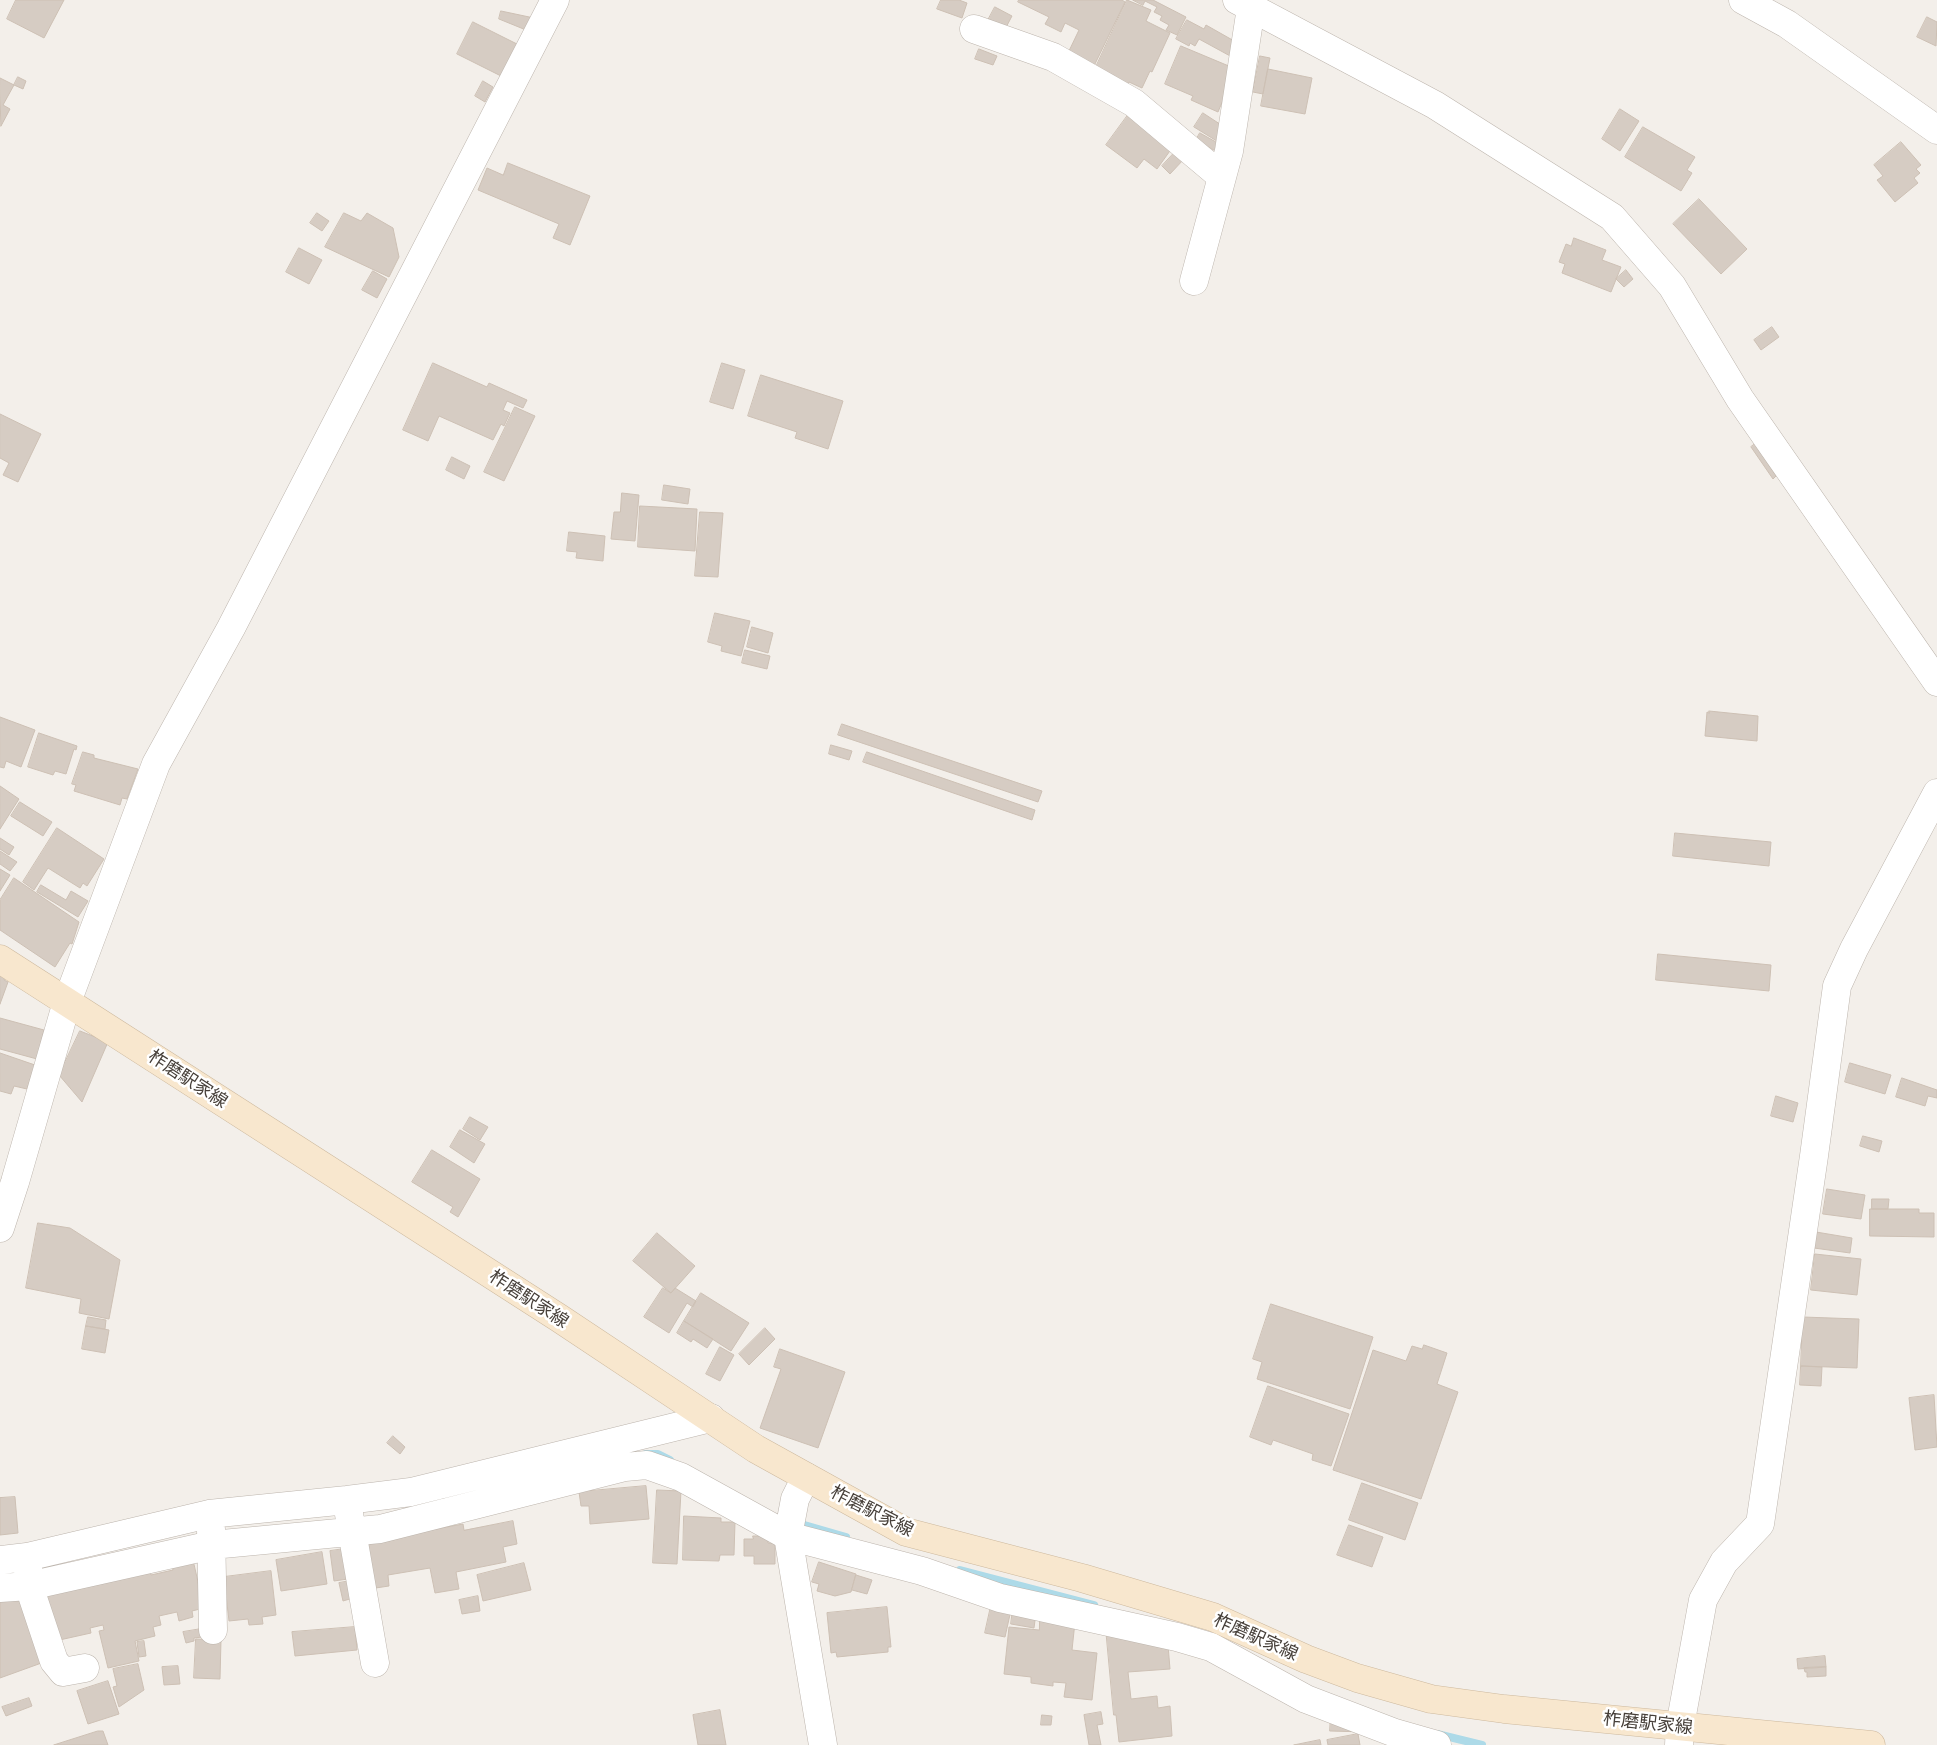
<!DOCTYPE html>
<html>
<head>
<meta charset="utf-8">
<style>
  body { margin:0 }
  canvas { display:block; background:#f3efea }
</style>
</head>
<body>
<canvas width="1937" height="1745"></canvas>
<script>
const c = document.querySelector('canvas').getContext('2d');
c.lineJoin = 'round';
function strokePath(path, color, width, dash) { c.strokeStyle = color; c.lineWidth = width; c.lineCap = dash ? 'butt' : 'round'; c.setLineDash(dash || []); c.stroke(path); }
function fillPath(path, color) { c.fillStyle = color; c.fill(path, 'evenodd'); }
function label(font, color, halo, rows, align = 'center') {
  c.font = font + ' Lato,"Noto Sans JP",sans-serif'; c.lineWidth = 5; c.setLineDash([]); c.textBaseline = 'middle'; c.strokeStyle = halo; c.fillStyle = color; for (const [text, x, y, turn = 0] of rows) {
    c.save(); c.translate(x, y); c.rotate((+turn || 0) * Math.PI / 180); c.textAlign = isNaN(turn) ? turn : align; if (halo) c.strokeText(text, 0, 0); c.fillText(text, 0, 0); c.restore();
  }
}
strokePath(new Path2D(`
  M 646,1454 L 658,1454 L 670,1460
  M 794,1522 L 846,1537
  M 960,1570 L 1094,1605
  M 1437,1734 L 1482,1745`), '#addae8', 8);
const building = new Path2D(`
  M 16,0 L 64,0 L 44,38 L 7,19 Z
  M 941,0 L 959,0 L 967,3 L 962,18 L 937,9 Z
  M 1019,0 L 1122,0 L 1125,2 L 1094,66 L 1068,53 L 1079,30 L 1065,23 L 1061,32 L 1045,24 L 1049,17 L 1018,2 Z
  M 1127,0 L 1151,10 L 1146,21 L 1170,33 L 1152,72 L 1150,71 L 1142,88 L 1129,82 L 1127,86 L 1113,80 L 1115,76 L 1096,67 Z
  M 1133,0 L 1153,0 L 1186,17 L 1177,35 L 1166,30 L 1169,25 L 1160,20 L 1162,16 L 1154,12 L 1157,7 L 1145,1 L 1143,5 Z
  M 995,7 L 1012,16 L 1003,33 L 986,24 Z
  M 501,11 L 534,18 L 526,30 L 499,19 Z
  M 1927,17 L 1937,22 L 1936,46 L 1917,37 Z
  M 1187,20 L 1204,29 L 1206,25 L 1243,46 L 1232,57 L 1199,39 L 1195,46 L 1190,43 L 1189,46 L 1176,39 Z
  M 473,22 L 519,45 L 501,76 L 457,54 Z
  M 1181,46 L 1236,69 L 1218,112 L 1191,100 L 1193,96 L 1165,84 Z
  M 979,49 L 997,56 L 993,65 L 975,59 Z
  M 1260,56 L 1270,58 L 1263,94 L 1253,92 Z
  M 1268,69 L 1312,78 L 1305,114 L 1261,106 Z
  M 18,77 L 26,81 L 23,89 L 14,85 Z
  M 0,78 L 14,85 L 3,105 L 10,109 L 1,126 Z
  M 483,81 L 493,87 L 485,102 L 475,96 Z
  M 1620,109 L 1639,121 L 1620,151 L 1602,139 Z
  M 1203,113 L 1229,130 L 1220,143 L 1194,127 Z
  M 1128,115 L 1172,148 L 1157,169 L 1144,159 L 1137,168 L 1106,145 Z
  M 1643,127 L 1695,157 L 1687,170 L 1692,173 L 1681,191 L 1625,157 Z
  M 1200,133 L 1223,146 L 1219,153 L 1196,140 Z
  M 1901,142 L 1921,165 L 1916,169 L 1920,173 L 1914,178 L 1918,183 L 1895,202 L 1877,180 L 1883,176 L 1874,165 Z
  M 1176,151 L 1184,159 L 1170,174 L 1162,166 Z
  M 508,163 L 590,196 L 570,245 L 553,238 L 559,224 L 478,190 L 487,168 L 503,175 Z
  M 1699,199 L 1747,249 L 1721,274 L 1673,224 Z
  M 317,213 L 329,221 L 322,231 L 310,223 Z
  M 344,213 L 361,221 L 367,213 L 393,228 L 399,257 L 389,277 L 325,247 Z
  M 1574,238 L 1606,250 L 1602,260 L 1621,267 L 1611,292 L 1562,273 L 1565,264 L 1559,262 L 1566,244 L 1571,246 Z
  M 299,248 L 322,260 L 309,284 L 286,272 Z
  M 1626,270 L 1633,279 L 1624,287 L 1616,279 Z
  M 373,271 L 387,279 L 377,298 L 362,290 Z
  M 1772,327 L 1779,337 L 1761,350 L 1754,340 Z
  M 433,363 L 487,387 L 489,383 L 527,400 L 523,408 L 507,401 L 503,410 L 510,413 L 504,426 L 501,424 L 493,440 L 439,416 L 428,441 L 403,430 Z
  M 722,363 L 745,370 L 733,409 L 710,402 Z
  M 761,375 L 843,401 L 828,449 L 795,438 L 797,432 L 748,416 Z
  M 515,407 L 535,416 L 504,481 L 484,472 Z
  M 0,414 L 41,434 L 18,482 L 3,475 L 9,463 L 0,458 Z
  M 1755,444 L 1776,476 L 1773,479 L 1751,447 Z
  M 452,457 L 470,466 L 464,479 L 446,470 Z
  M 664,485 L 690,489 L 688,504 L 662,500 Z
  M 622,493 L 639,495 L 635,541 L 611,539 L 614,512 L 620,512 Z
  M 640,506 L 697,509 L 695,551 L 638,547 Z
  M 700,512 L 723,513 L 718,577 L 695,576 Z
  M 569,532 L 605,536 L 603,561 L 576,558 L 577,552 L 567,551 Z
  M 715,613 L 750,621 L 741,656 L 721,651 L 722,646 L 708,642 Z
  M 752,627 L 773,633 L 768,653 L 747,647 Z
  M 745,650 L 770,656 L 767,669 L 742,663 Z
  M 1709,711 L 1758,716 L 1757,741 L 1705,736 L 1707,712 L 1709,713 Z
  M 0,717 L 35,730 L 21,767 L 6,761 L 4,768 L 0,767 Z
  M 842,724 L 1042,791 L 1038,802 L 838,735 Z
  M 39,733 L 77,746 L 76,750 L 74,749 L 66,774 L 55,771 L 53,775 L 28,767 Z
  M 831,745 L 852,751 L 849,760 L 829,754 Z
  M 83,752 L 94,755 L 94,758 L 138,769 L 127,799 L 122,798 L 120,805 L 74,791 L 76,785 L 72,784 Z
  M 867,752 L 1035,810 L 1032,820 L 863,762 Z
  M 0,786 L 19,799 L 0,829 Z
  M 20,802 L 52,822 L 43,836 L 11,816 Z
  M 57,828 L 104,859 L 87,886 L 83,883 L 80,888 L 48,868 L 34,890 L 23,882 Z
  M 1675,833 L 1771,842 L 1769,866 L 1673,856 Z
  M 0,838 L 14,847 L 9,855 L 0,849 Z
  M 0,851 L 17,862 L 10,871 L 0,864 Z
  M 0,869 L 10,875 L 0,891 Z
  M 14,878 L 79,922 L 72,944 L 70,943 L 55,967 L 0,930 L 0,900 Z
  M 41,885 L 66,900 L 71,891 L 88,901 L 78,917 L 37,892 Z
  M 1658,954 L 1771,965 L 1769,991 L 1656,980 Z
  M 0,970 L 7,974 L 4,980 L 8,982 L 0,1004 Z
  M 0,1018 L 44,1030 L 37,1059 L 0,1049 Z
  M 80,1031 L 108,1042 L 82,1102 L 59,1075 Z
  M 0,1053 L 35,1065 L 27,1089 L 14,1086 L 11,1094 L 0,1091 Z
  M 1850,1063 L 1891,1075 L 1885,1094 L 1845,1082 Z
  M 1902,1078 L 1937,1090 L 1937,1098 L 1928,1096 L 1925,1106 L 1896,1097 Z
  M 1776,1096 L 1798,1103 L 1793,1122 L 1771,1116 Z
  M 470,1117 L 488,1127 L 480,1140 L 463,1129 Z
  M 460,1130 L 485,1144 L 474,1163 L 450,1147 Z
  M 1863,1136 L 1882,1141 L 1879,1152 L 1860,1146 Z
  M 432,1150 L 480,1179 L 458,1217 L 450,1212 L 453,1207 L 412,1182 Z
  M 1827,1189 L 1865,1195 L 1861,1219 L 1823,1214 Z
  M 1872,1199 L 1889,1199 L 1888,1209 L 1872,1209 Z
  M 1870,1209 L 1919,1209 L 1919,1213 L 1934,1213 L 1934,1237 L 1870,1236 Z
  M 38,1223 L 70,1228 L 120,1260 L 109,1319 L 79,1313 L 81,1299 L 26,1288 Z
  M 1816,1232 L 1852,1238 L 1850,1253 L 1814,1248 Z
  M 657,1233 L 695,1266 L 671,1293 L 633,1261 Z
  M 1815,1254 L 1861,1259 L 1857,1295 L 1811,1290 Z
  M 663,1288 L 671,1293 L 675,1288 L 696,1301 L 693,1307 L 687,1303 L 669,1333 L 644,1317 Z
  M 701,1293 L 749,1323 L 731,1351 L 684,1321 Z
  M 1271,1304 L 1373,1337 L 1350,1409 L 1257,1379 L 1262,1362 L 1253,1359 Z
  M 88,1317 L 106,1320 L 105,1329 L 86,1326 Z
  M 1803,1317 L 1859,1319 L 1857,1368 L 1801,1366 Z
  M 684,1321 L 713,1339 L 707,1348 L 693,1339 L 691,1342 L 677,1333 Z
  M 86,1326 L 109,1330 L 105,1353 L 82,1349 Z
  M 765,1328 L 775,1339 L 749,1365 L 739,1354 Z
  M 1424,1345 L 1447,1353 L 1437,1384 L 1458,1392 L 1421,1499 L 1333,1470 L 1373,1350 L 1406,1361 L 1412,1346 L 1422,1349 Z
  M 720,1347 L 734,1355 L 720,1381 L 706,1374 Z
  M 780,1349 L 845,1372 L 818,1448 L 760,1428 L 781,1369 L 774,1367 Z
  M 1801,1366 L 1822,1367 L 1821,1386 L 1800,1385 Z
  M 1268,1386 L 1349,1414 L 1331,1466 L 1312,1460 L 1313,1454 L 1273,1440 L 1271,1445 L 1250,1437 Z
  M 1934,1395 L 1937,1447 L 1915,1450 L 1909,1398 Z
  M 393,1436 L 405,1447 L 400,1454 L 387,1443 Z
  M 1362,1483 L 1418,1503 L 1405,1540 L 1349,1520 Z
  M 646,1486 L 649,1519 L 590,1524 L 589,1506 L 581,1506 L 579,1492 Z
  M 657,1490 L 681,1491 L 677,1564 L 653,1563 Z
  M 15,1497 L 18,1533 L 0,1535 L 0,1498 Z
  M 684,1516 L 721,1518 L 721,1522 L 735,1522 L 734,1555 L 720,1555 L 719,1561 L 683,1560 Z
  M 513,1521 L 517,1544 L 503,1547 L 506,1562 L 456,1572 L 459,1589 L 435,1593 L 430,1568 L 388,1575 L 389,1586 L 369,1589 L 360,1543 L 463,1524 L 464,1530 Z
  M 1349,1525 L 1383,1537 L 1372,1567 L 1337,1555 Z
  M 753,1536 L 768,1536 L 768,1543 L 775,1543 L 775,1564 L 754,1564 L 754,1556 L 744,1556 L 744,1539 L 753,1539 Z
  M 344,1549 L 348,1579 L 334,1581 L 330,1551 Z
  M 322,1552 L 327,1584 L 281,1591 L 276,1560 Z
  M 193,1560 L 204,1608 L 192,1611 L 193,1617 L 179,1621 L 177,1612 L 159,1616 L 161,1625 L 153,1627 L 155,1636 L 135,1641 L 139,1661 L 108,1668 L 99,1631 L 104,1630 L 103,1625 L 90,1628 L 91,1633 L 55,1641 L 40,1590 L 149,1568 L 151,1575 L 173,1570 L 172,1565 Z
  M 819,1562 L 856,1574 L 851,1592 L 835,1596 L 817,1591 L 819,1584 L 812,1582 Z
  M 524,1563 L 531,1590 L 483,1601 L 477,1575 Z
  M 271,1571 L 276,1615 L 262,1617 L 263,1624 L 249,1625 L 248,1619 L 229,1621 L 224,1577 Z
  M 856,1575 L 872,1580 L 867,1594 L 852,1590 Z
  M 350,1581 L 353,1598 L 343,1601 L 339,1583 Z
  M 23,1596 L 47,1661 L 0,1678 L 0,1600 Z
  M 478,1596 L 480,1611 L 462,1614 L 459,1600 Z
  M 991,1606 L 1011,1610 L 1005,1637 L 985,1633 Z
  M 887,1607 L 891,1647 L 888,1647 L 888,1652 L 837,1657 L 836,1652 L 831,1653 L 827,1613 Z
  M 1013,1609 L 1036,1613 L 1034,1628 L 1011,1624 Z
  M 1040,1619 L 1075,1622 L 1072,1650 L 1097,1653 L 1092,1700 L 1064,1697 L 1066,1683 L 1053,1682 L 1053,1686 L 1031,1683 L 1031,1677 L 1004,1674 L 1009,1627 L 1039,1630 Z
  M 355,1627 L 357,1650 L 295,1656 L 292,1632 Z
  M 201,1629 L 202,1637 L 194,1638 L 194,1641 L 186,1643 L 183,1632 Z
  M 1106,1629 L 1168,1645 L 1170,1669 L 1128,1672 L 1131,1699 L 1157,1696 L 1158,1708 L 1170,1706 L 1172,1736 L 1119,1742 L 1116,1715 L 1114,1715 Z
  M 196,1639 L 221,1640 L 220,1679 L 194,1678 Z
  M 144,1641 L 146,1656 L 139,1657 L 137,1642 Z
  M 1825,1656 L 1826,1667 L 1798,1669 L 1797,1659 Z
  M 138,1664 L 144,1690 L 119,1707 L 113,1687 L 117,1686 L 113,1669 Z
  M 178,1666 L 180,1684 L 164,1685 L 162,1667 Z
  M 1826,1667 L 1826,1676 L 1807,1677 L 1807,1672 L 1805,1672 L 1804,1668 Z
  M 108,1681 L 119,1714 L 88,1724 L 77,1691 Z
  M 29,1698 L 32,1706 L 6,1716 L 2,1707 Z
  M 720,1710 L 726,1745 L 698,1745 L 693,1715 Z
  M 1101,1712 L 1103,1724 L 1097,1725 L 1101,1745 L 1089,1745 L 1084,1715 Z
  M 1042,1715 L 1052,1716 L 1051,1725 L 1041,1725 Z
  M 1331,1715 L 1366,1732 L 1330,1731 Z
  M 98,1731 L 103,1731 L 108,1745 L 54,1745 Z
  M 1358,1734 L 1360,1745 L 1328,1745 L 1327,1740 Z
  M 1320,1740 L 1321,1745 L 1294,1745 Z`);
fillPath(building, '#d6ccc3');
strokePath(building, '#cdc0b4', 1);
const minor = new Path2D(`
  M 1743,0 L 1787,24 L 1937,130
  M 974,29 L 1053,57 L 1134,103 L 1222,177
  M 1194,281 L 1229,151 L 1251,8
  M 0,1228 L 15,1182 L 67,1002 L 156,764 L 231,628 L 555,0
  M 806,1477 L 795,1499 L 788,1536 L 823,1745
  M 349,1514 L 375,1663
  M 211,1529 L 213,1630
  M 0,1560 L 27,1557 L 209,1514 L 347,1500 L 411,1492 L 711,1418
  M 28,1568 L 29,1586 L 54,1661 L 63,1672 L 85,1668
  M 0,1588 L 29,1586 L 212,1545 L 380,1529 L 625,1467 L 647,1465 L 681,1477 L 788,1536 L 922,1571 L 1000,1598 L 1177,1637 L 1211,1647 L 1306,1699 L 1395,1733 L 1437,1745
  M 1679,1745 L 1680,1726 L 1703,1600 L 1724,1562 L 1760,1524 L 1814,1156 L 1837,986 L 1854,949 L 1937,793`);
const tertiary = new Path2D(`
  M 1237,0 L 1435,105 L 1612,217 L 1672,286 L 1740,399 L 1937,682`);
const secondary = new Path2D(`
  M 0,959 L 559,1318 L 756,1449 L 906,1532 L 1082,1578 L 1213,1617 L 1306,1659 L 1357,1678 L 1431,1699 L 1504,1709 L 1871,1745`);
strokePath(minor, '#bdb5ad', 29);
strokePath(tertiary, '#bdb5ad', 29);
strokePath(secondary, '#cdb99e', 29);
strokePath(minor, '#fff', 28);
strokePath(tertiary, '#fff', 28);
strokePath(secondary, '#f8e7ce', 28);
label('18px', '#463f39', '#fff', [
  ["柞磨駅家線",188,1079,33],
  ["柞磨駅家線",529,1299,33],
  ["柞磨駅家線",872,1511,27],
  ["柞磨駅家線",1256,1637,24],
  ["柞磨駅家線",1648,1723,6]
]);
</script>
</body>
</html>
